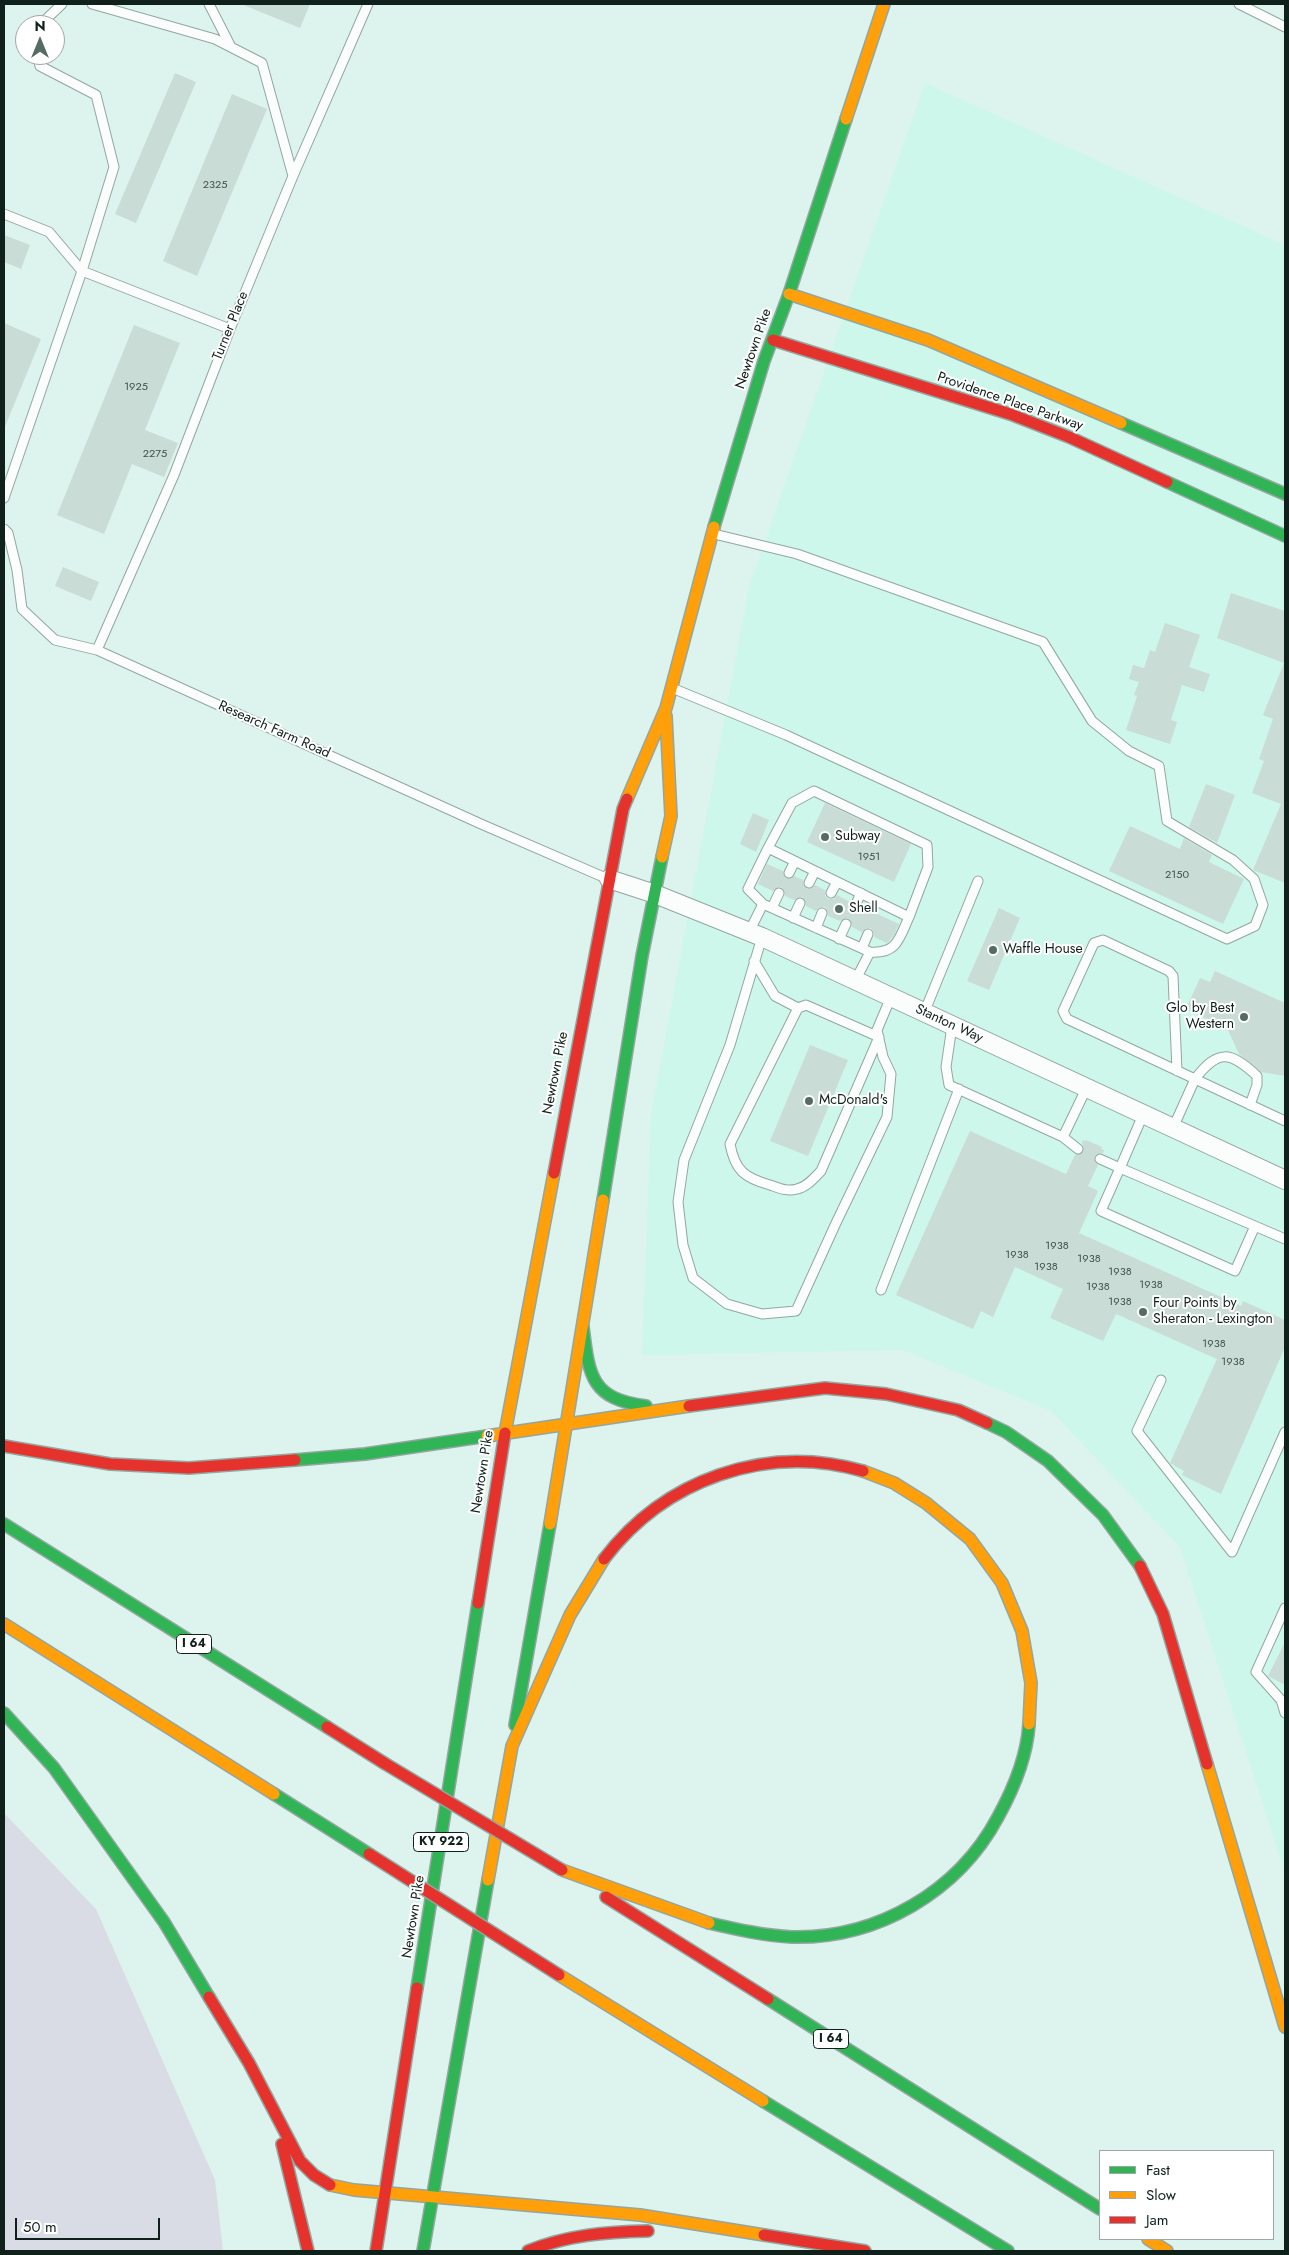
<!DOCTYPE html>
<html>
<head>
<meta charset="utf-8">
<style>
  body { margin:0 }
  #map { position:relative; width:1289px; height:2255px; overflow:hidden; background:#dcf4ed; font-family:Jost,sans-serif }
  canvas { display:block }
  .frame { position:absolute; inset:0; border:5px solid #10211c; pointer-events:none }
  .legend { position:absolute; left:1099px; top:2150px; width:175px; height:90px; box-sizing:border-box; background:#fff; border:1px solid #9fa6a4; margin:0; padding:6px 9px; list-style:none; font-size:15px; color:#10211c }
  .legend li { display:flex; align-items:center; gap:10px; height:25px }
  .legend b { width:25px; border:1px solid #9fa6a4 }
  .north { position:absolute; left:15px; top:15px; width:50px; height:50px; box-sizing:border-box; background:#fff; border:1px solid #9fa6a4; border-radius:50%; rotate:0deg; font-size:14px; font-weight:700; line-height:20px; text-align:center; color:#10211c }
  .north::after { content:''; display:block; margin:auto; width:18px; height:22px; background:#576b65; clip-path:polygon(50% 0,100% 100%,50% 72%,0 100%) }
  .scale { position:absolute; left:15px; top:2218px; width:145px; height:22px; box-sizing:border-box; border:2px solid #10211c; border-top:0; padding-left:6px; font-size:15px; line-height:18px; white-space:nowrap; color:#10211c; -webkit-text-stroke:4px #fff; paint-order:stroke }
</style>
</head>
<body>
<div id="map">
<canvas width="1289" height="2255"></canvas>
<div class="frame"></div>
<ul class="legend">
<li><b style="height:6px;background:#30b455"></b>Fast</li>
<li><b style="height:6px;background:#ff9f0a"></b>Slow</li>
<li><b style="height:6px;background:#e5322d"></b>Jam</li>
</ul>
<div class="north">N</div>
<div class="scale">50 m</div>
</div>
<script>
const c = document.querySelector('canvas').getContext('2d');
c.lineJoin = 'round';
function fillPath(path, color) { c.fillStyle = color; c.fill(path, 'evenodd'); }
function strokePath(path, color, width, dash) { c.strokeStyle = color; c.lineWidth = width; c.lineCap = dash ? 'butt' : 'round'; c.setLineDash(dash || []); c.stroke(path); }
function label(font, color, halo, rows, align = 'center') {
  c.font = font + ' Jost,sans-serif'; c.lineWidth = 4; c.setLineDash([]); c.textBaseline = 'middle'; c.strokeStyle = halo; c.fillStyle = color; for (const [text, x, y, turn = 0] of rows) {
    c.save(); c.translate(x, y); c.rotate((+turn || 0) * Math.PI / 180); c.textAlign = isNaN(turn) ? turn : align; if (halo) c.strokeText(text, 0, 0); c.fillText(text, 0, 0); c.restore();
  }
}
fillPath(new Path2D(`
  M 925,83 L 1285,245 L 1285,1873 L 1180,1547 L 1051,1411 L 903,1350 L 642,1355 L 651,1115 L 749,587 Z`), '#cef7eb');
fillPath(new Path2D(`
  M 4,1813 L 96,1909 L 215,2180 L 223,2251 L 4,2251 Z`), '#dadce5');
fillPath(new Path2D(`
  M 241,4 L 310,4 L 300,28 Z
  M 175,73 L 196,82 L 136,223 L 115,214 Z
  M 232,94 L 267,109 L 197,276 L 163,261 Z
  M 4,235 L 30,245 L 21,269 L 4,262 Z
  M 4,323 L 41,339 L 4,429 Z
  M 134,325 L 180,343 L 145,430 L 178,443 L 164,477 L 132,464 L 104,534 L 57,515 Z
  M 63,567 L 99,582 L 91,601 L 55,586 Z
  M 1231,593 L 1285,611 L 1285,883 L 1253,870 L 1281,804 L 1252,793 L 1264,761 L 1259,759 L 1273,719 L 1263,715 L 1284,663 L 1217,638 Z
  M 1165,623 L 1200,635 L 1189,667 L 1210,674 L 1204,692 L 1182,685 L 1171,720 L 1177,722 L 1170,744 L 1126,730 L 1137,696 L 1134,695 L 1139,682 L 1129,679 L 1133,665 L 1144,668 L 1150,650 L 1155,652 Z
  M 1206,784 L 1235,795 L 1217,843 L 1189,827 Z
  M 825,803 L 911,844 L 894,882 L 807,842 Z
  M 753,813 L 769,820 L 756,852 L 740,844 Z
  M 1130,826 L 1180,849 L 1184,838 L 1212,855 L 1209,862 L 1244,879 L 1223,924 L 1109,871 Z
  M 767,864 L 783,871 L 784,876 L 787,879 L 794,876 L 803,880 L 804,886 L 807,889 L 812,888 L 815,885 L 825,890 L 825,896 L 828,899 L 834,899 L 837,895 L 850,902 L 851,907 L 854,910 L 862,907 L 899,924 L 894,935 L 887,943 L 874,937 L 874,933 L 871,928 L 867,928 L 862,932 L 852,927 L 851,921 L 848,918 L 843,919 L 840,921 L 828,916 L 828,912 L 825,907 L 821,907 L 816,911 L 806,906 L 805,900 L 802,897 L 797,898 L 794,900 L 785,896 L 784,890 L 781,887 L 776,888 L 773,891 L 758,884 Z
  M 999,908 L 1020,918 L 989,990 L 967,981 Z
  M 1215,971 L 1285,1003 L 1285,1076 L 1261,1072 L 1239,1054 L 1228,1030 L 1222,1030 L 1219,1025 L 1186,1009 L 1200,978 L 1210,982 Z
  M 810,1045 L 848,1060 L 808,1156 L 770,1141 Z
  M 970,1131 L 1066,1174 L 1075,1155 L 1083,1152 L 1082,1140 L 1085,1141 L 1086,1140 L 1102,1147 L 1101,1149 L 1104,1150 L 1103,1153 L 1097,1154 L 1094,1157 L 1095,1162 L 1098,1165 L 1088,1186 L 1098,1191 L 1079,1233 L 1241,1306 L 1243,1301 L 1285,1320 L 1285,1347 L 1221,1494 L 1182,1475 L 1184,1471 L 1170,1463 L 1217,1359 L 1116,1314 L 1103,1341 L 1050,1318 L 1063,1289 L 1015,1267 L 993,1317 L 981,1311 L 973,1329 L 896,1295 Z
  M 1285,1642 L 1285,1685 L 1268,1676 Z`), '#c9dcd6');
const lane = new Path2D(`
  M 92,4 L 215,39 L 262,63 L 293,176
  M 209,4 L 231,47
  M 1239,4 L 1285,27
  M 40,25 L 62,4
  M 37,55 L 40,66 L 96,95 L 114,167 L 82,271 L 230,329
  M 4,214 L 49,232 L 82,271 L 4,498
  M 4,529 L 8,533 L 17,570 L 22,609 L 55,640 L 97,650 L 481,824 L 608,879
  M 97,650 L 174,475 L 230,329 L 293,176 L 368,4
  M 672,688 L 786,735 L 1227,939 L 1255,926 L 1263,905 L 1254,879 L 1233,860 L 1167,821 L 1159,766 L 1129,751 L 1092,721 L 1043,642 L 797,554 L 714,534
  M 768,848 L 792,803 L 814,791 L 927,845 L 928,867 L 909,917
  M 789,873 L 795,861
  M 809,883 L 815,871
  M 831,893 L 837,882
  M 763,904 L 870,952
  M 856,904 L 861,893
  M 772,908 L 779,893
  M 793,918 L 800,903
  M 816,928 L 822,913
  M 749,932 L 763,904 L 748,889 L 768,848 L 909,917 C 899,939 897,954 870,952 L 855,981
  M 762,937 L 730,1045 L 684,1160 L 678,1202 L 683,1245 L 693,1278 L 727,1304 L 762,1314 L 796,1311 L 836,1223 L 887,1117 L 891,1074 L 883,1057 L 877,1030 L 891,997
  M 839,939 L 846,924
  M 862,948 L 868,934
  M 754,961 L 775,996 L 798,1008
  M 806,1005 L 879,1037 L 821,1171 C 814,1178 807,1187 797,1189 C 787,1192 779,1188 770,1185 C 745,1178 735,1171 730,1144 L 798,1008 Z
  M 924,1013 L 978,881
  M 952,1026 L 946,1067 L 949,1085 L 1063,1137 L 1086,1089
  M 1177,1071 L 1173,976 L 1169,971 L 1103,940 L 1094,943 L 1063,1011 L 1067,1019 L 1195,1079 C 1218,1049 1230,1051 1257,1076 L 1257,1085 L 1250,1105
  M 1173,1128 L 1195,1079 L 1285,1121
  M 1063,1137 L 1078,1149
  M 1100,1159 L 1120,1168 L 1143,1115
  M 1255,1226 L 1235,1271 L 1101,1211 L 1120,1168 L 1285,1239
  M 881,1290 L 959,1089
  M 1161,1380 L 1137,1431 L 1232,1552 L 1285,1432
  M 1285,1608 L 1256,1672 L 1281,1700 L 1285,1713`);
const street = new Path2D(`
  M 609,879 L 655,894 L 762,937 L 1285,1180`);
const fast = new Path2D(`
  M 1121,423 L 1285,494
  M 1167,482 L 1285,536
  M 714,527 L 764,361 L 789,294 L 846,119
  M 603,1200 L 642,956 L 662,857
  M 583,1327 C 589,1376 591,1399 646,1406
  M 987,1423 L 1006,1432 L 1048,1461 L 1103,1515 L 1140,1566
  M 295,1460 L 365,1454 L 487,1436
  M 4,1524 L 327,1727
  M 4,1713 L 54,1768 L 164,1922 L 209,1997
  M 515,1725 L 550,1524
  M 274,1794 L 369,1854
  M 709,1923 C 735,1929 765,1936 792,1937 C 877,1939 958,1892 998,1817 C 1014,1788 1027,1757 1029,1724
  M 417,1988 L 478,1603
  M 768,1999 L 1100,2209
  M 763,2101 L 1008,2251
  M 423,2251 L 488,1880`);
const slow = new Path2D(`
  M 846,119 L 884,4
  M 789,294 L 928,340 L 1121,423
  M 627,799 L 666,708 L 714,527
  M 662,857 L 671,816 L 666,716
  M 505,1433 L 554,1173
  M 487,1436 L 689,1406
  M 863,1471 L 894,1483 L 926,1503 L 970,1539 L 1002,1583 L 1022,1631 L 1031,1683 L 1029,1724
  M 550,1524 L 603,1200
  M 4,1624 L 274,1794
  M 1207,1764 L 1285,2027
  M 562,1870 L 709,1923
  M 488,1880 L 512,1746 L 570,1615 L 604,1559
  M 559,1975 L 763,2101
  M 330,2185 L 354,2190 L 640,2215 L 764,2235
  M 1148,2239 L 1167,2251`);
const jam = new Path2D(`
  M 773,340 L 1010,414 L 1069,437 L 1167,482
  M 554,1173 L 623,809 L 627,799
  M 689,1406 L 825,1388 L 886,1394 L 958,1410 L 987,1423
  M 4,1446 L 110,1464 L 189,1468 L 295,1460
  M 604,1559 C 664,1480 765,1443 863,1471
  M 1140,1566 L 1163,1614 L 1207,1764
  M 478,1603 L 505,1433
  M 327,1727 L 384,1763
  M 606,1897 L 768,1999
  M 209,1997 L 249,2063 L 300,2161 L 314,2175 L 330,2185
  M 282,2144 L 308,2251
  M 764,2235 L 865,2251
  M 376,2251 L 417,1988
  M 528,2251 C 567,2235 606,2232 648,2231`);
strokePath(lane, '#93a6a1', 11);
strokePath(street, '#93a6a1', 20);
strokePath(fast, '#93a6a1', 14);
strokePath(slow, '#93a6a1', 14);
strokePath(jam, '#93a6a1', 14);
strokePath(lane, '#fafdfc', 9);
strokePath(street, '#fafdfc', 18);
strokePath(fast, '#30b455', 11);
strokePath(slow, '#ff9f0a', 11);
strokePath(jam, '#e5322d', 11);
const jamBridge = new Path2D(`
  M 384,1763 L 562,1870
  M 369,1854 L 559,1975`);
strokePath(jamBridge, '#93a6a1', 14, []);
strokePath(jamBridge, '#e5322d', 11);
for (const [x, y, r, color] of [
  [825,837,5,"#576b65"],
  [839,909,5,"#576b65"],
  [993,950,5,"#576b65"],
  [1244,1017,5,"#576b65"],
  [809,1101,5,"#576b65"],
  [1143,1312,5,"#576b65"]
]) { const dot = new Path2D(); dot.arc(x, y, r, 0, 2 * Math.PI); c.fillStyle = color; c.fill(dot); strokePath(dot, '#fff', 2); }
label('11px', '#3f514c', null, [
  ["2325",215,185],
  ["1925",136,387],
  ["2275",155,454],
  ["1951",869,857],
  ["2150",1177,875],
  ["1938",1057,1246],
  ["1938",1017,1255],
  ["1938",1089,1259],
  ["1938",1046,1267],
  ["1938",1120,1272],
  ["1938",1151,1285],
  ["1938",1098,1287],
  ["1938",1120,1302],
  ["1938",1214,1344],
  ["1938",1233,1362]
]);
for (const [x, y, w] of [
  [194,1644,35],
  [441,1842,55],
  [831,2039,35]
]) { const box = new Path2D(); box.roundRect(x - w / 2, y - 9.5, w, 19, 4); c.fillStyle = '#fff'; c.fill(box); strokePath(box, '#10211c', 1); }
label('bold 12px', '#10211c', null, [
  ["I 64",194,1644],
  ["KY 922",441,1842],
  ["I 64",831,2039]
]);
label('14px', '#10211c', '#fff', [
  ["Turner Place",231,326,-68],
  ["Newtown Pike",754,349,-71],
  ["Providence Place Parkway",1010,402,19],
  ["Research Farm Road",274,730,24],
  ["Stanton Way",949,1024,25],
  ["Newtown Pike",556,1073,-79],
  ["Newtown Pike",483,1472,-81],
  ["Newtown Pike",414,1917,-81]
]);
label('14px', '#10211c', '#fff', [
  ["Subway",835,837],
  ["Shell",849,909],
  ["Waffle House",1003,950],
  ["Glo by Best",1234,1009,"right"],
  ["Western",1234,1025,"right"],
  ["McDonald's",819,1101],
  ["Four Points by",1153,1304],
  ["Sheraton - Lexington",1153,1320]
], 'left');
</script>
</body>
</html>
